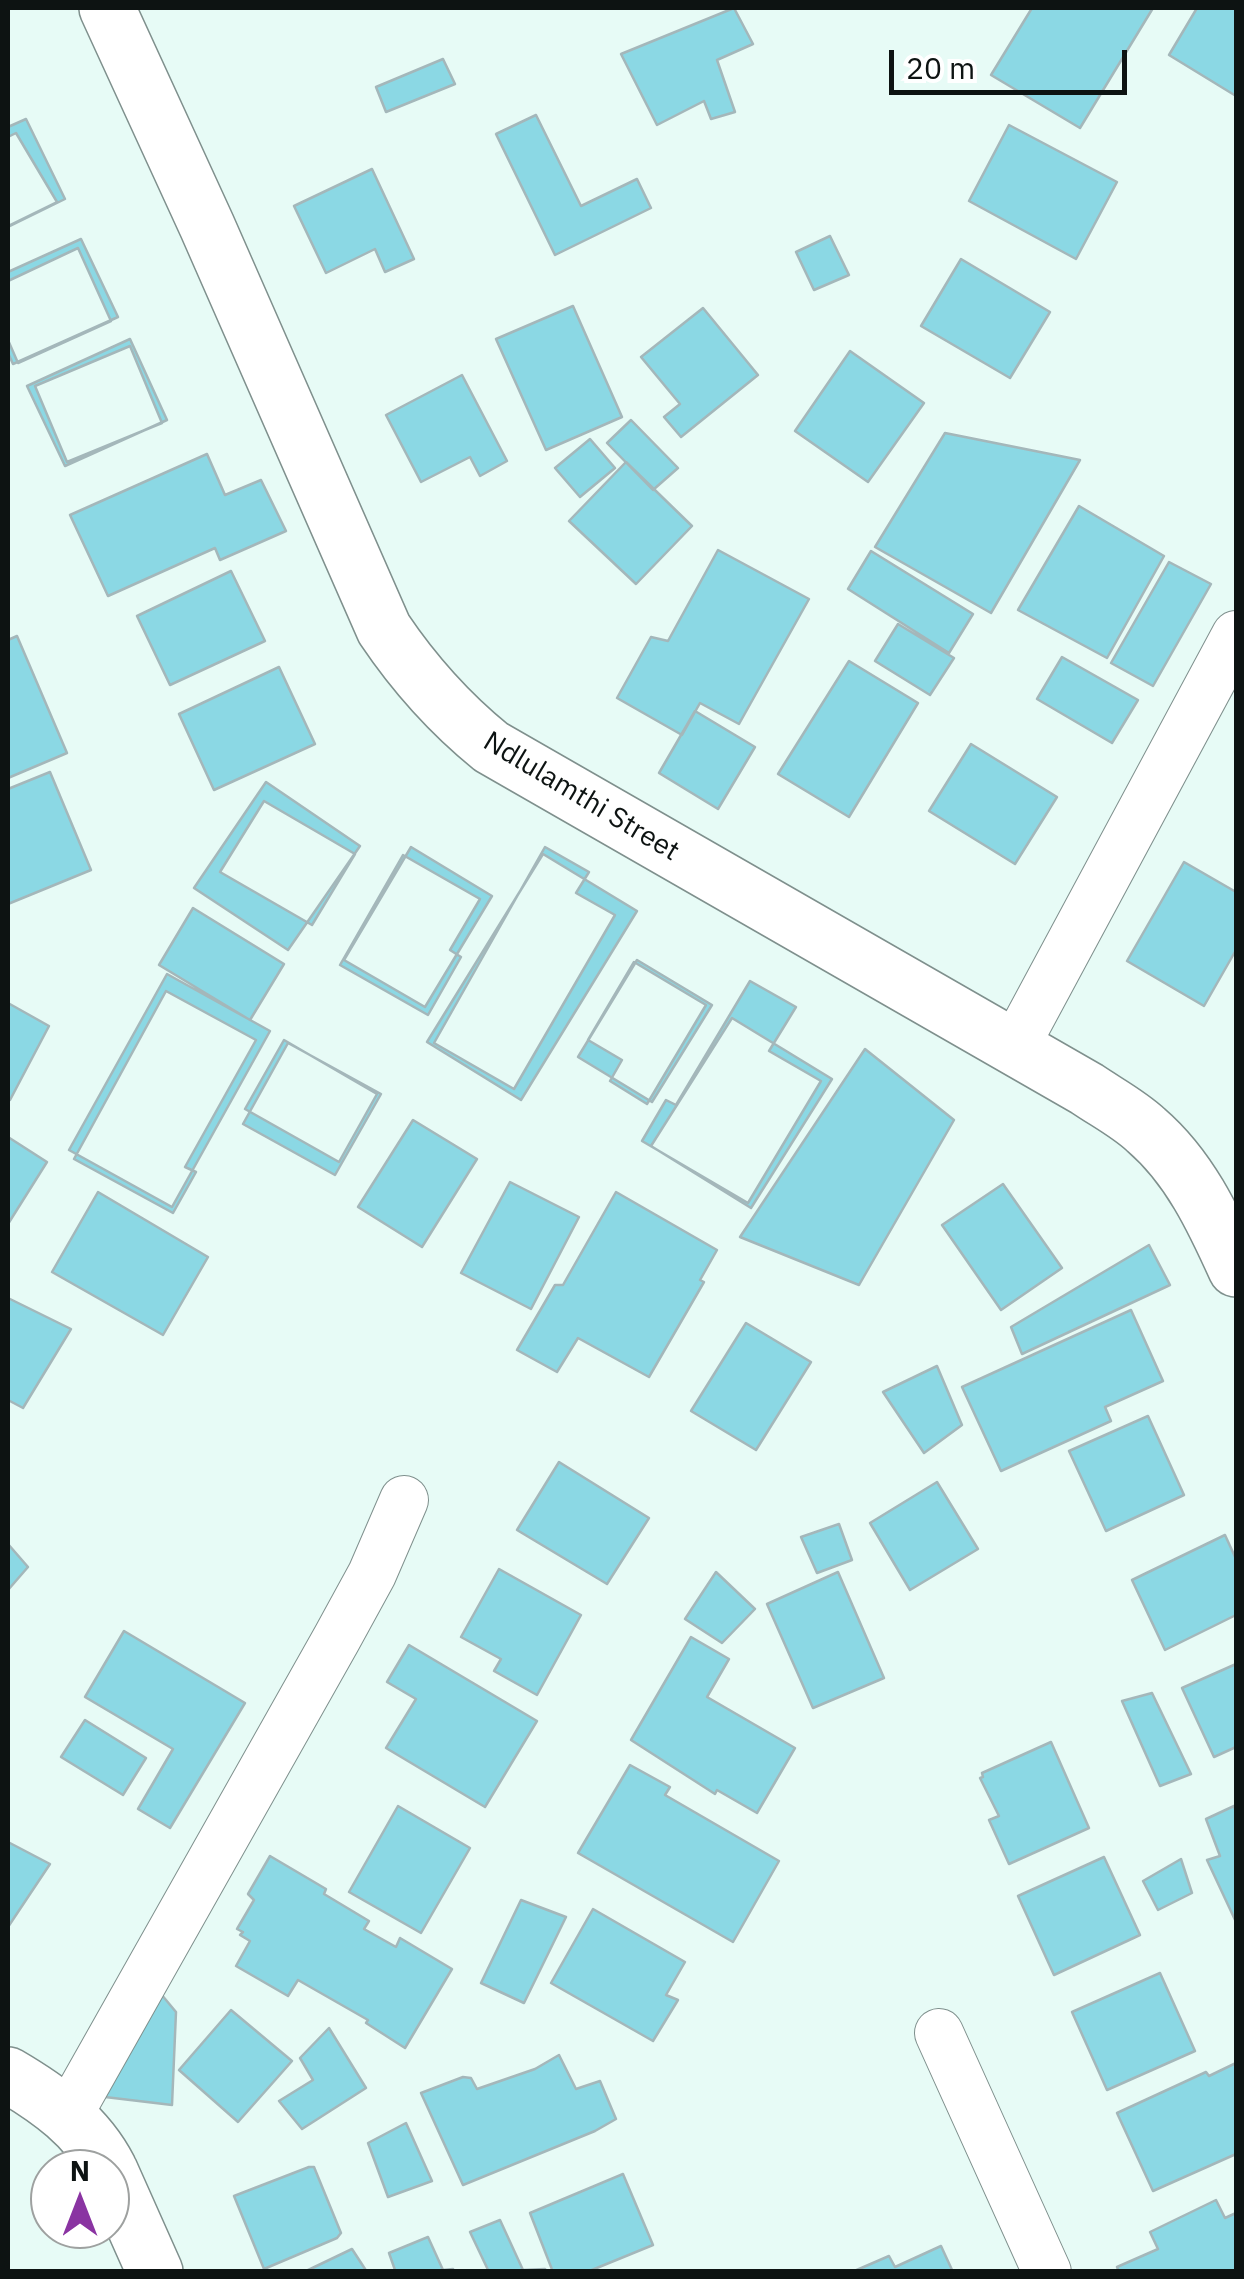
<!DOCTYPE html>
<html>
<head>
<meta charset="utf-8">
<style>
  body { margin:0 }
  #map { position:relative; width:1244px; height:2279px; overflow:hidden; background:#e7fbf6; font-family:"IBM Plex Sans",sans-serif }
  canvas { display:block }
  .frame { position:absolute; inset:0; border:10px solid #0d1312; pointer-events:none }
  .north { position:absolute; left:30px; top:2149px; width:100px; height:100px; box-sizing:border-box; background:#fff; border:2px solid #9ea1a0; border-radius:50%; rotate:0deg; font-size:28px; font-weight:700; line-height:40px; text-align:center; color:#0d1312 }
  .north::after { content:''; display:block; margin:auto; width:35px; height:45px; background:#8a34a2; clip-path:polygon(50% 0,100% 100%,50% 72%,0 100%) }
  .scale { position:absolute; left:889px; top:50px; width:238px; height:45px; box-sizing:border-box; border:5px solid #0d1312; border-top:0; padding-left:12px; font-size:30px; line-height:35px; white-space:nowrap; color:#0d1312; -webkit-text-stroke:8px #fff; paint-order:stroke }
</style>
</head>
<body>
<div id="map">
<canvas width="1244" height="2279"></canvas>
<div class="frame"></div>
<div class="north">N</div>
<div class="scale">20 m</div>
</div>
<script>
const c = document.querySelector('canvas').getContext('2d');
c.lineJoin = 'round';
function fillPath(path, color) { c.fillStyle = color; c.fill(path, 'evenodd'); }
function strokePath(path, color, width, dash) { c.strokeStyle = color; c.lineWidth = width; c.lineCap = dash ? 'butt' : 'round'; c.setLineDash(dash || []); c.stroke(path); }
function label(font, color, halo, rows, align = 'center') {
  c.font = font + ' "IBM Plex Sans",sans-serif'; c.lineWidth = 9; c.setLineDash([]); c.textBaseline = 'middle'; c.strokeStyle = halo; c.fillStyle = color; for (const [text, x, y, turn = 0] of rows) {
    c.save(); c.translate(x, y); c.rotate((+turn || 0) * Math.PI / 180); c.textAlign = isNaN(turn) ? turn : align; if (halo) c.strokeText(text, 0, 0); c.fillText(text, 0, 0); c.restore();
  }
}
const building = new Path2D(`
  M 734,8 L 753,44 L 717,60 L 735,112 L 711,119 L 704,101 L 657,125 L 621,54 Z
  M 1032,8 L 1153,8 L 1080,128 L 991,75 Z
  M 1197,8 L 1236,8 L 1236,96 L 1169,55 Z
  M 443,59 L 455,84 L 386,112 L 376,87 Z
  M 536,115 L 581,206 L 637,179 L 651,208 L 555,255 L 496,134 Z
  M 26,119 L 65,199 L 8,227 L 8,127 Z
  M 1009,125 L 1117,182 L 1076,259 L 969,201 Z
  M 16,133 L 57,202 L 8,226 L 8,137 Z
  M 372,169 L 414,259 L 385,272 L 375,249 L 326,273 L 294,206 Z
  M 830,236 L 849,275 L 814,290 L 796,252 Z
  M 81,239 L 118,317 L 13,364 L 8,353 L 8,272 Z
  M 78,248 L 111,321 L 18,363 L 8,340 L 8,281 Z
  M 961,259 L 1050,312 L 1010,378 L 921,326 Z
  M 573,306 L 622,417 L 546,450 L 496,339 Z
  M 703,308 L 758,375 L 681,437 L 664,417 L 680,404 L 641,357 Z
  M 130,339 L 167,420 L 65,466 L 27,386 Z
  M 130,346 L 162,423 L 67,462 L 35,386 Z
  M 850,351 L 924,403 L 868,482 L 795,431 Z
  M 462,375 L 507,461 L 480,476 L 470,457 L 421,482 L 386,415 Z
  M 631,420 L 678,468 L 653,490 L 607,443 Z
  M 945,433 L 1080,460 L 991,613 L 875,547 Z
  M 590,439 L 615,468 L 580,497 L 555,468 Z
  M 207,454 L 225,495 L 261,480 L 286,531 L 220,560 L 215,548 L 108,596 L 70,515 Z
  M 626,462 L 692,526 L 636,584 L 569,521 Z
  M 1079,506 L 1164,556 L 1107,658 L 1018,610 Z
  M 718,550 L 809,599 L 739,724 L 700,703 L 682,735 L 617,698 L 651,637 L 668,641 Z
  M 871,551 L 973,614 L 949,653 L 848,589 Z
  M 1169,562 L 1211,584 L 1153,686 L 1111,663 Z
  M 231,571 L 265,641 L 170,685 L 137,616 Z
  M 898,624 L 954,658 L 930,695 L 875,661 Z
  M 17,636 L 67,753 L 8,778 L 8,640 Z
  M 1062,657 L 1138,700 L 1112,743 L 1037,699 Z
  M 849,661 L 918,703 L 849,817 L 778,774 Z
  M 279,667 L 315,744 L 214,790 L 179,714 Z
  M 695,711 L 755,747 L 718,809 L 659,773 Z
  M 971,744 L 1057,797 L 1015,864 L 929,811 Z
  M 50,772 L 91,870 L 8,904 L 8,789 Z
  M 266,782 L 360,846 L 288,950 L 194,888 Z
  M 264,801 L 355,854 L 312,925 L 220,872 Z
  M 411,847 L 492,896 L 425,1007 L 344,960 Z
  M 545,847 L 589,872 L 576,893 L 615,915 L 514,1089 L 434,1043 Z
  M 543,854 L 637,911 L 521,1100 L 427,1042 Z
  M 403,855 L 480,899 L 450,950 L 461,957 L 428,1015 L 340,965 Z
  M 1184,862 L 1236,892 L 1236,950 L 1204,1006 L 1127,961 Z
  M 193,908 L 284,964 L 250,1020 L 159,965 Z
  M 637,960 L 712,1005 L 652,1102 L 578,1057 Z
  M 634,962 L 706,1005 L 647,1104 L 610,1081 L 622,1060 L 588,1040 Z
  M 167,974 L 270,1031 L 172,1207 L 69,1150 Z
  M 750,981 L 796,1007 L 769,1051 L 821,1081 L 748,1203 L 642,1141 L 666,1100 L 676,1105 Z
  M 166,991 L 256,1040 L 185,1167 L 196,1172 L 173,1213 L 74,1159 Z
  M 8,1003 L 49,1026 L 10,1100 L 8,1099 Z
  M 732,1018 L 832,1079 L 751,1208 L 651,1146 Z
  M 284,1040 L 377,1094 L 339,1162 L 245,1109 Z
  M 288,1043 L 381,1094 L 335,1175 L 243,1124 Z
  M 865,1049 L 954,1120 L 859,1285 L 740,1237 Z
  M 413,1120 L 477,1159 L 422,1247 L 358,1207 Z
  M 8,1137 L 47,1162 L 8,1224 Z
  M 510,1182 L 579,1217 L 531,1309 L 461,1273 Z
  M 1003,1184 L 1062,1268 L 1001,1310 L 942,1225 Z
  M 98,1192 L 208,1257 L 163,1335 L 52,1272 Z
  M 616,1192 L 717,1250 L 700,1280 L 704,1282 L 649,1377 L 578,1338 L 557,1372 L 517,1350 L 555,1285 L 563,1285 Z
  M 1149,1245 L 1170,1285 L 1022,1354 L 1011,1327 Z
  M 8,1298 L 71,1329 L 23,1408 L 8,1400 Z
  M 1131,1310 L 1163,1381 L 1105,1407 L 1111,1421 L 1001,1471 L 962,1387 Z
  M 746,1323 L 811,1362 L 756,1450 L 691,1411 Z
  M 937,1366 L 962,1425 L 924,1453 L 883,1392 Z
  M 1148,1416 L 1184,1495 L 1106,1531 L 1069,1451 Z
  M 559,1462 L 649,1518 L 607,1584 L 517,1530 Z
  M 937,1482 L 978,1549 L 910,1590 L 870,1523 Z
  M 839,1524 L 852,1560 L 817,1573 L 801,1537 Z
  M 1225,1535 L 1236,1559 L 1236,1615 L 1165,1650 L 1132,1580 Z
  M 8,1544 L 28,1567 L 8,1590 Z
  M 499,1569 L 581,1615 L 537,1695 L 494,1671 L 501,1659 L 461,1637 Z
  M 716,1572 L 755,1609 L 722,1643 L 685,1619 Z
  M 838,1572 L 884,1678 L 813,1708 L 767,1604 Z
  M 124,1631 L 245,1703 L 170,1828 L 138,1809 L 173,1749 L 85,1697 Z
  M 691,1637 L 729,1659 L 707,1697 L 795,1748 L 757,1813 L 717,1790 L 715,1794 L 631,1740 Z
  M 409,1645 L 537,1721 L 485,1807 L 386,1748 L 416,1699 L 387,1682 Z
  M 1236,1664 L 1236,1747 L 1214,1757 L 1182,1688 Z
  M 1152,1693 L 1191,1774 L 1160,1786 L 1122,1701 Z
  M 85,1720 L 146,1758 L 123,1795 L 61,1757 Z
  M 1051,1742 L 1089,1828 L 1009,1864 L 989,1820 L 999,1816 L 980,1778 L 983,1777 L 982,1773 Z
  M 630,1765 L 670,1787 L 665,1795 L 779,1861 L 733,1942 L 578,1853 Z
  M 398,1806 L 470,1848 L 421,1933 L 349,1892 Z
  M 1234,1806 L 1236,1812 L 1236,1922 L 1207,1860 L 1220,1856 L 1206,1819 Z
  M 8,1842 L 50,1864 L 8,1927 Z
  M 270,1856 L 326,1889 L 324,1894 L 369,1921 L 364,1929 L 396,1947 L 400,1938 L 452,1969 L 405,2048 L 366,2023 L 368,2020 L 298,1980 L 288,1996 L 236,1966 L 250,1941 L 240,1935 L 243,1932 L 237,1929 L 254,1900 L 248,1894 Z
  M 1104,1857 L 1140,1935 L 1054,1975 L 1018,1896 Z
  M 1181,1859 L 1192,1893 L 1158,1910 L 1143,1881 Z
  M 521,1900 L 566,1917 L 524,2003 L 481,1983 Z
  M 593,1909 L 685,1962 L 666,1995 L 678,2000 L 653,2041 L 551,1983 Z
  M 1160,1973 L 1195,2051 L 1107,2090 L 1072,2012 Z
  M 146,1976 L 176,2012 L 172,2105 L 105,2097 Z
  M 231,2010 L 292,2061 L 238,2122 L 179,2070 Z
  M 329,2028 L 366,2088 L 302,2129 L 279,2101 L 313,2080 L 300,2058 Z
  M 559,2055 L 576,2089 L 600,2081 L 616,2119 L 595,2131 L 463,2185 L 421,2093 L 463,2077 L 471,2078 L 477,2089 L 535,2069 Z
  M 1236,2063 L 1236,2154 L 1153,2191 L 1117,2113 L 1206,2072 L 1209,2076 Z
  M 406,2123 L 432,2181 L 388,2197 L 368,2143 Z
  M 309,2167 L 314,2167 L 341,2233 L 337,2238 L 264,2269 L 234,2196 Z
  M 623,2174 L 653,2245 L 587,2272 L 553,2272 L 530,2213 Z
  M 1216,2200 L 1225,2218 L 1236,2213 L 1236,2272 L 1119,2272 L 1117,2267 L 1158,2249 L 1150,2232 Z
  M 500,2220 L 523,2270 L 545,2269 L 547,2272 L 489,2272 L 470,2232 Z
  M 428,2237 L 443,2270 L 453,2269 L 454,2272 L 391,2272 L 395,2270 L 389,2253 Z
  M 941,2246 L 953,2272 L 852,2272 L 889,2256 L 895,2267 Z
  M 352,2249 L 367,2272 L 304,2272 Z`);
fillPath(building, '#8bd8e4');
strokePath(building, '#a4b7ba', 2.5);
const service = new Path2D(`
  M 1014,1048 L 1236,635
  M 939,2033 L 1047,2272
  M 68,2115 L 337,1638 L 372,1574 L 404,1500`);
const minor = new Path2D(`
  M 107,8 L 207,226 L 384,629 C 415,675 448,712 491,747 L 1087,1089 C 1106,1102 1129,1114 1146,1130 C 1189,1167 1213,1218 1236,1269
  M 8,2075 C 49,2099 87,2126 109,2169
  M 110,2171 L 155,2272`);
strokePath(service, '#7f908d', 50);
strokePath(minor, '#7f908d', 58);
strokePath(service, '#fff', 48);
strokePath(minor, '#fff', 55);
label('28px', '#0d1312', '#fff', [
  ["Ndlulamthi Street",581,797,31]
]);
</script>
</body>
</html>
